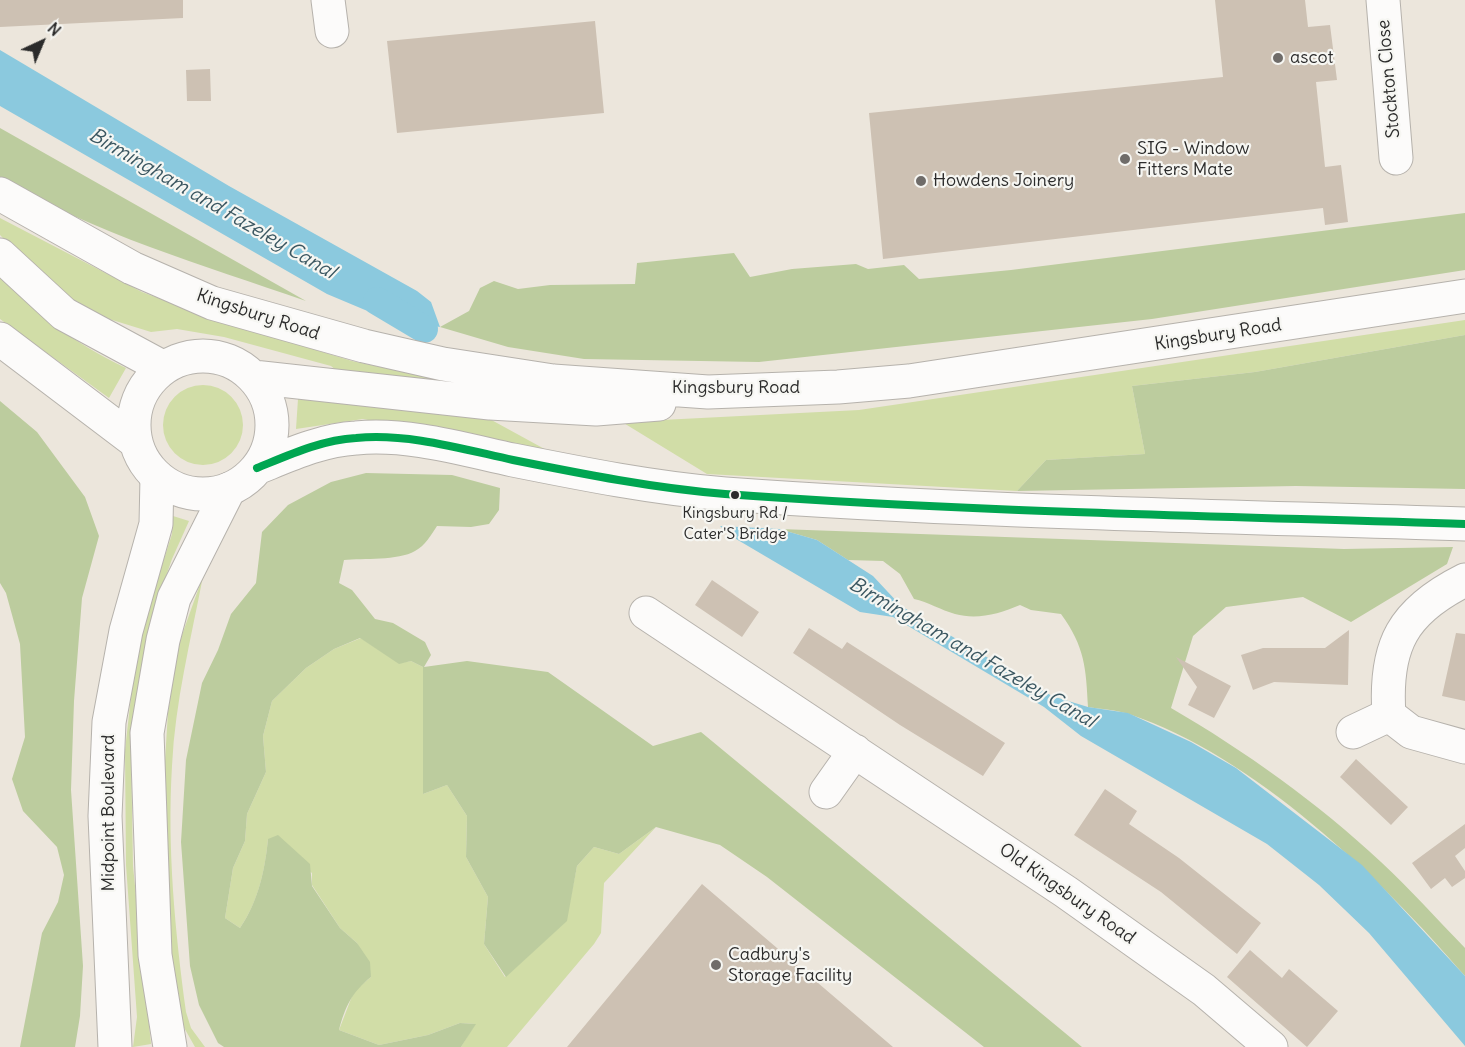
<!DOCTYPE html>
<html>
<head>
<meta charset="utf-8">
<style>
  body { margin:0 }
  #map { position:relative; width:1465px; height:1047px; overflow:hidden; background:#ece6dc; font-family:Delius,sans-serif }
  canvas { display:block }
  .north { position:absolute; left:12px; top:12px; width:60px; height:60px; -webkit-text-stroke:4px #f6f6f2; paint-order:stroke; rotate:44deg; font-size:16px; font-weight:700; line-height:24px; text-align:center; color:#2b2b2b }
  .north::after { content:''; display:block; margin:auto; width:21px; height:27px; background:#2b2b2b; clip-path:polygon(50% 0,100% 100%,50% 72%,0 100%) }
</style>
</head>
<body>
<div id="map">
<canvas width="1465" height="1047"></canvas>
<div class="north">N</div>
</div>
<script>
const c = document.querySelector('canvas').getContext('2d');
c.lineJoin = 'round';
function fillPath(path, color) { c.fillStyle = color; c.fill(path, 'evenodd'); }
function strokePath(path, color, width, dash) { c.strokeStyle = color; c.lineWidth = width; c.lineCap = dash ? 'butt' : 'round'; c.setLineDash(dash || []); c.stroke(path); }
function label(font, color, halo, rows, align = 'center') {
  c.font = font + ' Delius,sans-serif'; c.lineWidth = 4.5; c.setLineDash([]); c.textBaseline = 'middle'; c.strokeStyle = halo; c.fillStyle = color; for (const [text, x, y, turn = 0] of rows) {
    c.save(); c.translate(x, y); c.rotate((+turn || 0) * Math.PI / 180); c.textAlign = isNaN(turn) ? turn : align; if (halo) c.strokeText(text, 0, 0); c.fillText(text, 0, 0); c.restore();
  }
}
fillPath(new Path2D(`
  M 0,218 L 142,292 L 215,319 L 352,361 L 465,385 L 337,371 L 331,366 L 224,337 L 177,329 L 151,332 L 109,319 L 76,304 L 41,277 L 0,235 Z
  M 0,272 C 42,318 70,341 126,368 L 109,398 L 0,319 Z
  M 1465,320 L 1465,335 L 1255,372 L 1132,386 L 1145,454 L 1046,460 L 1017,491 L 707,474 L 622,422 L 859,410 Z
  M163 425a40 40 0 1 1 80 0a40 40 0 1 1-80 0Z
  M 298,399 L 486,417 L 561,458 L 363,419 L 296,429 Z
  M 173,516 L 189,521 L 172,559 L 153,614 L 131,751 L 133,866 L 151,1044 L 133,1047 L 137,1017 L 126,865 L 125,750 L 133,679 L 147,612 L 172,534 Z
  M 203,576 C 191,639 175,702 172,766 C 167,848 175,931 186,1012 L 191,1028 L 205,1047 L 195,1047 L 182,1024 L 170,942 L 163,793 L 168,712 L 178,646 Z
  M 361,638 L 399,663 L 411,661 L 423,667 L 423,794 L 447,785 L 467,816 L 466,857 L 488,897 L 484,944 L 505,977 L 566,921 L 577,866 L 594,847 L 619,854 L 656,827 L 604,883 L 601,933 L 594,944 L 507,1047 L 461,1047 L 475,1024 L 460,1023 L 428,1035 L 379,1045 L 339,1030 L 354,991 L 371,977 L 357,943 L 340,928 L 312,885 L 312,873 L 268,839 C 265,871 258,902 240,928 L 225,918 L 233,868 L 245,841 L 247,814 L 266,772 L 263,736 L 272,701 L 306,668 L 334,649 Z`), '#d1dda7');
fillPath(new Path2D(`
  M 0,128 L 306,301 C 203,265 95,234 0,178 Z
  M 1465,213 L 1465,270 L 1152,319 L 759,362 L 584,359 L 508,347 L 440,327 L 469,311 L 480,288 L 494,281 L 518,289 L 550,285 L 635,284 L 637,263 L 734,253 L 750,277 L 792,269 L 856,264 L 868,269 L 904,265 L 919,279 L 1011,270 Z
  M 1465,335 L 1465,489 L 1296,486 L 1017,491 L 1046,460 L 1145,454 L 1132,386 L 1255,372 Z
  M 0,401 L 37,432 L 85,497 L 99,536 L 82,598 L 74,701 L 71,790 L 83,966 L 80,1016 L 75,1047 L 20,1047 L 42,933 L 58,902 L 64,875 L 57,847 L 23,811 L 12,779 L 25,737 L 20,644 L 6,593 L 0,583 Z
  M 366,473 L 452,475 L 500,488 L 499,510 L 489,524 L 471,527 L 437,526 C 431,535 425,546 415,551 C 398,561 363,558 344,560 L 339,583 L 352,590 L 375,619 L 393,623 L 425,642 L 431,655 L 424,667 L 467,661 L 548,672 L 653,746 L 701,732 L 1082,1047 L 984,1047 L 767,877 L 720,845 L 656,827 L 619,854 L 594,847 L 577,866 L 567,921 L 506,977 L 484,944 L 488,897 L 466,857 L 467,816 L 447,785 L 423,794 L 423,667 L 411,661 L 399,664 L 360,638 L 334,649 L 306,668 L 272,701 L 263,736 L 266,772 L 247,814 L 245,841 L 233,868 L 225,918 L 240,928 C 258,902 265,870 268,839 L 278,835 L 310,864 L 312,886 L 340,928 L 357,943 L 370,962 L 371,977 C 352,992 345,1007 339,1030 L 379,1045 L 428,1035 L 460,1023 L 476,1024 L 461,1047 L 224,1047 L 218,1043 L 199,1005 L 190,966 L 181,842 L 186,760 L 202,683 L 218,650 L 231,614 L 256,583 L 262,532 L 288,505 L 331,482 Z
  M 779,529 L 1344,549 L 1453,547 L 1447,564 L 1351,622 L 1303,597 L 1226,607 L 1193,636 L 1171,708 C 1245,751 1318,803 1381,862 C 1410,889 1437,919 1465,948 L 1465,976 C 1380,877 1254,756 1129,714 C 1116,710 1101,709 1088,707 C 1086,668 1085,647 1061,614 L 1031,610 L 1020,605 C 999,614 977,620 955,614 C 941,610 928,602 914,599 L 900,574 L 883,561 L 848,560 L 817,540 Z`), '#bccc9e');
fillPath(new Path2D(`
  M 0,50 L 229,186 L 417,291 L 431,302 L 440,327 L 377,315 L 327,294 L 0,106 Z
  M 720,526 L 779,529 L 817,540 L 873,576 L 901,606 L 1052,696 L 1088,707 L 1128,713 L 1191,742 L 1236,768 L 1362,865 L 1465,976 L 1465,1046 L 1369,933 L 1319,885 L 1267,844 L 1081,736 L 1044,707 L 893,617 L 860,612 L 731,536 Z`), '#8bc9de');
strokePath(new Path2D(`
  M 377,301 L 424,329`), '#8bc9de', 28);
fillPath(new Path2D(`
  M 0,0 L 183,0 L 183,18 L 0,27 Z
  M 1215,0 L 1305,0 L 1308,27 L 1330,25 L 1337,80 L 1316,82 L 1325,167 L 1341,165 L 1348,222 L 1325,225 L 1323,208 L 883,259 L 869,113 L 1223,77 Z
  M 595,21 L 604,113 L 397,133 L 387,41 Z
  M 210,69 L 211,101 L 187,101 L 186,70 Z
  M 712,580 L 759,612 L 742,637 L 695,605 Z
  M 809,628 L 842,649 L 847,642 L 1005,743 L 983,776 L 900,725 L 793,653 Z
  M 1349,630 L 1348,685 L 1274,682 L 1253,690 L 1241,655 L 1263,648 L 1325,648 Z
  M 1456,633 L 1465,634 L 1465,701 L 1442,696 Z
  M 1176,657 L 1231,686 L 1214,718 L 1188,705 L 1197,687 Z
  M 1356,759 L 1408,807 L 1391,825 L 1340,777 Z
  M 1105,789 L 1137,811 L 1129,824 L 1179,858 L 1261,923 L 1237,954 L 1161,892 L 1074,835 Z
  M 1465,824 L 1465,848 L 1455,856 L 1465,871 L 1465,878 L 1452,887 L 1445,878 L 1431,889 L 1412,863 Z
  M 702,884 L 893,1047 L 567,1047 Z
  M 1250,950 L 1282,978 L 1289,969 L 1338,1011 L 1307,1047 L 1227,977 Z`), '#cdc1b3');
const street = new Path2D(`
  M 328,0 L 332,31
  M 1383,0 L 1396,158
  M 1465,580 C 1403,611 1384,645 1389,715 L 1411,732 L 1465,747
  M 646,613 L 1066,892 L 1204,990 L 1271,1047
  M 1353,732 L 1389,715
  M 826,792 L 855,751
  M 115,1047 L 105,816 L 109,722 L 126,631 L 156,524 L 157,477
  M 170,1047 L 155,955 L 147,733 L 163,640 L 174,598 L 229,489`);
const highway = new Path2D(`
  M 0,194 L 132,268 L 212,303 L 364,346 L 443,364 L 553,381 L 708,392 L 838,387 L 909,381 L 1465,296
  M 0,255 L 64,314 L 164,368
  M 0,339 L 136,442
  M134 425a69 69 0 1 1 138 0a69 69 0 1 1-138 0Z
  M 253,377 L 490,403 L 596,409 L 659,404
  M 257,468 C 289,455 321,440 356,438 C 408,433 462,449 513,460 C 583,474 653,488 725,494 C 971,512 1218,516 1465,524`);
strokePath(street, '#b6b2ac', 35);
strokePath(highway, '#b6b2ac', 35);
strokePath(street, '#fcfbfa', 33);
strokePath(highway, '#fcfbfa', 33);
strokePath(new Path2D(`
  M 257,468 C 289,455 321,440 356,438 C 408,433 462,449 513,460 C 583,474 653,488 725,494 C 971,512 1218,516 1465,524`), '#00a651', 8);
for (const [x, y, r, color] of [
  [1278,58,6,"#6f6c69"],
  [1125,159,6,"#6f6c69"],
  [921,181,6,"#6f6c69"],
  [735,495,5,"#2b2b2b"],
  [716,965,6,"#6f6c69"]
]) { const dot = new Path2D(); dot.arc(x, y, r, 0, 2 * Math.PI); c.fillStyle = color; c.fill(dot); strokePath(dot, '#f6f6f2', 2); }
label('16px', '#2b2b2b', '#f6f6f2', [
  ["Kingsbury Rd /",735,513],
  ["Cater'S Bridge",735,534]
]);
label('18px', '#2b2b2b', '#f6f6f2', [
  ["ascot",1290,58],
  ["SIG - Window",1137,149],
  ["Fitters Mate",1137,170],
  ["Howdens Joinery",933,181],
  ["Cadbury's",728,955],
  ["Storage Facility",728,976]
], 'left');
label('18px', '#2b2b2b', '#f6f6f2', [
  ["Stockton Close",1389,79,-95],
  ["Kingsbury Road",258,315,18],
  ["Kingsbury Road",1218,335,-9],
  ["Kingsbury Road",736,388],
  ["Midpoint Boulevard",109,813,-90],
  ["Old Kingsbury Road",1067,894,35]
]);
label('italic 20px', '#3b5761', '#f6f6f2', [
  ["Birmingham and Fazeley Canal",212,204,30],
  ["Birmingham and Fazeley Canal",972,653,30]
]);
</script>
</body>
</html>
